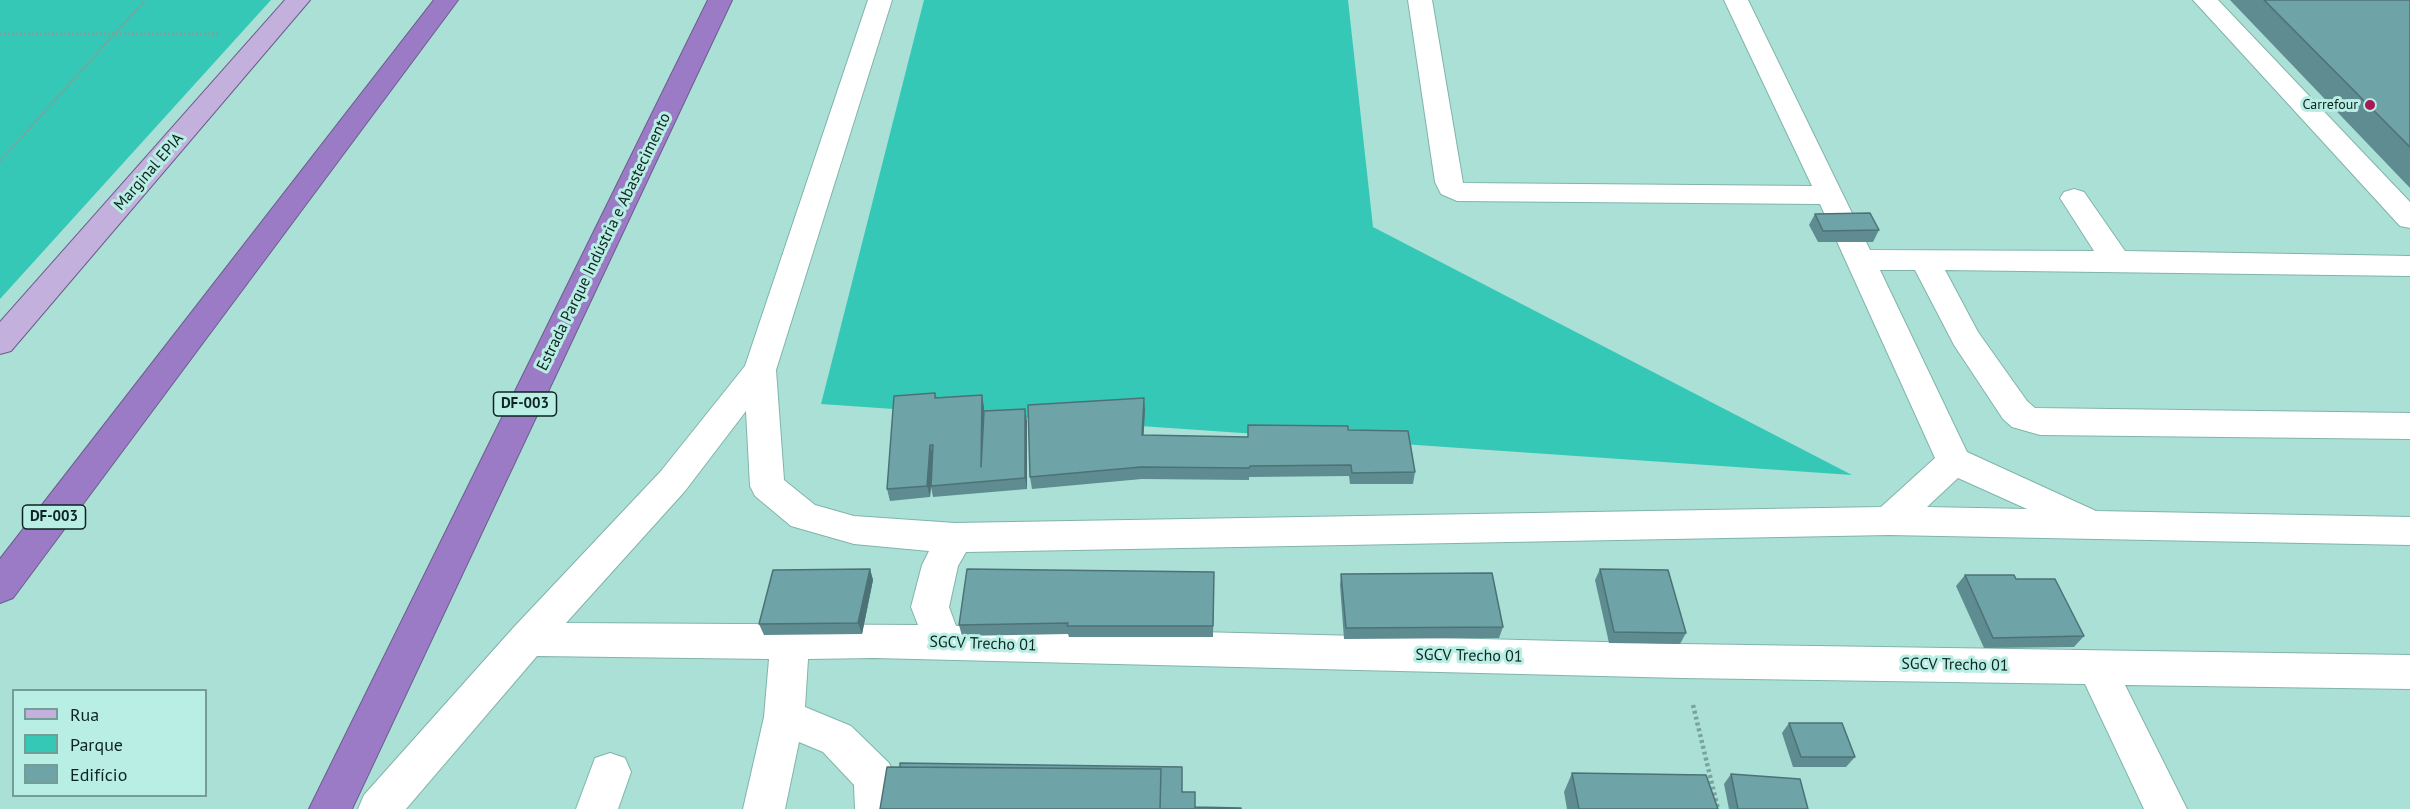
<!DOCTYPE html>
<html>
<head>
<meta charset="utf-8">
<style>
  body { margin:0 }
  #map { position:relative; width:2410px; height:809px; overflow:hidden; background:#abe0d7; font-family:"PT Sans",sans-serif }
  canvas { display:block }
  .legend { position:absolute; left:12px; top:689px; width:195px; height:108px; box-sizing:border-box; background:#b8eee4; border:2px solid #749d96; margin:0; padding:8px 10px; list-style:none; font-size:18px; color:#0e2420 }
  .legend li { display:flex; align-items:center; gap:12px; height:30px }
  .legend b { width:30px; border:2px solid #749d96 }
</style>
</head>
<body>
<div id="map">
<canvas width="2410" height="809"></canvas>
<ul class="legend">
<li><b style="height:8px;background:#c3b0dc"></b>Rua</li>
<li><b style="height:16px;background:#36c8b7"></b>Parque</li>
<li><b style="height:16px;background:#6ea3a8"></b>Edifício</li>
</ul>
</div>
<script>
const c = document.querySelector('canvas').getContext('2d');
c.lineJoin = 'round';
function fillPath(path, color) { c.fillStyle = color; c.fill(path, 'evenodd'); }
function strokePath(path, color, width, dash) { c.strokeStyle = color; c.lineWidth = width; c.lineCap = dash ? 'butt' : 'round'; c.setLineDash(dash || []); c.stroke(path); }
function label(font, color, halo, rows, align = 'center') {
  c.font = font + ' "PT Sans",sans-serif'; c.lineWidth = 6; c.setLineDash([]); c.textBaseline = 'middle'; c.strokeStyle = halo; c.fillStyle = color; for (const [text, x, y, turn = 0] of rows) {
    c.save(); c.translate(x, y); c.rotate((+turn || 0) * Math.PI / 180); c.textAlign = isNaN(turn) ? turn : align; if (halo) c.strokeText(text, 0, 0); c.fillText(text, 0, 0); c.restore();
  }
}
fillPath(new Path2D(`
  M 0,0 L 271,0 L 0,299 Z
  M 924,0 L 1348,0 L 1373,227 L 1852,475 L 821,404 Z`), '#36c8b7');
const minor = new Path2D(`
  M 868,0 L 892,0 L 776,370 L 784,480 L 815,505 L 854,516 L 955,523 L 1881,507 L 1935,458 L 1820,204 L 1457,201 L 1441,194 L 1435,182 L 1408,0 L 1432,0 L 1463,183 L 1812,186 L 1724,0 L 1748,0 L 1870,250 L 2094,251 L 2060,198 L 2064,192 L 2074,189 L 2084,192 L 2125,251 L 2410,256 L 2410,276 L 1945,270 L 1978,332 L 2027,401 L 2035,408 L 2410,413 L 2410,439 L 2040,435 L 2012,427 L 2003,419 L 1954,345 L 1915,270 L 1880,270 L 1967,452 L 2096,511 L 2410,517 L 2410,545 L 1889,535 L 966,552 L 958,566 L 949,607 L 956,626 L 1682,644 L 2410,655 L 2410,689 L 2125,685 L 2187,809 L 2144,809 L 2085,684 L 1682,678 L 874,658 L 808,659 L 805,707 L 851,726 L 889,763 L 895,777 L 897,809 L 855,809 L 854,785 L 823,752 L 799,742 L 785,809 L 743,809 L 764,717 L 769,659 L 537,656 L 406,809 L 358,809 L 364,795 L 514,627 L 661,471 L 745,366 ZM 746,411 L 750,486 L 755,496 L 791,526 L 854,544 L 929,551 L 922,565 L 911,607 L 918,625 L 566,623 L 685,491 ZM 1958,478 L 2027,509 L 1927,507 Z
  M 2193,0 L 2218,0 L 2410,202 L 2410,228 L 2400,226 Z
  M 610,753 L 625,758 L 631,772 L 618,809 L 576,809 L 595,758 Z`);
const major = new Path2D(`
  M 285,0 L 310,0 L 11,351 L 0,354 L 0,322 Z`);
const highway = new Path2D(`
  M 434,0 L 458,0 L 13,598 L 0,603 L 0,559 Z
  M 708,0 L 732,0 L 352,809 L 309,809 Z`);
strokePath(minor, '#80b4ab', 2);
strokePath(major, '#6a5d8b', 2);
strokePath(highway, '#6a5d8b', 2);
strokePath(new Path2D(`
  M 0,34 L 220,34
  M 0,161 L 145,0`), '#78a49c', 3, [2, 2]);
strokePath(new Path2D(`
  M 1693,705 L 1718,809`), '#78a49c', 4.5, [3, 3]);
fillPath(minor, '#fff');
fillPath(major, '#c3b0dc');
fillPath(highway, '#9b7bc5');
fillPath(new Path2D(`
  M 2230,0 L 2410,0 L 2410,188 Z
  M 1815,214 L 1879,230 L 1873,242 L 1818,242 L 1809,225 Z
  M 935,393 L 937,398 L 982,395 L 984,411 L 1027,421 L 1027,489 L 933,497 L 931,487 L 930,497 L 890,501 L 887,489 Z
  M 1145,410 L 1143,435 L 1248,437 L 1348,430 L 1415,472 L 1413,484 L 1350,484 L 1349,476 L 1249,477 L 1249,480 L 1142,479 L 1032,489 L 1030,477 Z
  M 870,569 L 873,580 L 862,634 L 764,635 L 759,624 Z
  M 1600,569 L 1686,633 L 1680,644 L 1609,643 L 1595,580 Z
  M 1214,572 L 1213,637 L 1069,637 L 1068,634 L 962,636 L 959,625 Z
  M 1341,574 L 1503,627 L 1499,638 L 1344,639 L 1340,585 Z
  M 1965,575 L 2016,579 L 2084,636 L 2074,647 L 1984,648 L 1956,586 Z
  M 1789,723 L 1855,757 L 1846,767 L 1793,767 L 1782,733 Z
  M 1572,773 L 1718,809 L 1567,809 L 1564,792 Z
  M 1731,774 L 1808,809 L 1729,809 L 1724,784 Z`), '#5f8c90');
fillPath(new Path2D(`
  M 982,395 L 984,407 L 983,478 L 981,467 Z
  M 1144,398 L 1145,410 L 1143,447 L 1142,435 Z
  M 1025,409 L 1027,421 L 1027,489 L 1025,478 Z
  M 930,445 L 933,457 L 930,497 L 927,486 Z
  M 870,569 L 873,580 L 862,634 L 858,623 Z`), '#4d7276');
const building = new Path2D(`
  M 2264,0 L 2410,0 L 2410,147 Z
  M 1870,213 L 1879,230 L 1823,231 L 1815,214 Z
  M 935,393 L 935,398 L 982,395 L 981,467 L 984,411 L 1025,409 L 1025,478 L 931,486 L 933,445 L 930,445 L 927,486 L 887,489 L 894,396 Z
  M 1144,398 L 1142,435 L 1248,437 L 1248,425 L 1348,426 L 1348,430 L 1408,431 L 1415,472 L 1352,473 L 1351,465 L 1250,466 L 1249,468 L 1141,467 L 1030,477 L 1028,405 Z
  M 870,569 L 858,623 L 759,624 L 773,570 Z
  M 967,569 L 1214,572 L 1213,626 L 1067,626 L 1068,623 L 959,625 Z
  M 1600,569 L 1668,570 L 1686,633 L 1614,632 Z
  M 1492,573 L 1503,627 L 1346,628 L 1341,574 Z
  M 1965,575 L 2014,575 L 2016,579 L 2055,579 L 2084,636 L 1993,638 Z
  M 1789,723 L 1842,723 L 1855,757 L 1801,757 Z
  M 900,763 L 1182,767 L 1182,792 L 1195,792 L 1195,809 L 1160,809 L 1161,769 L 900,767 Z
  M 887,767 L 1161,769 L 1160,809 L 880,809 Z
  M 1572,773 L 1706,775 L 1718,809 L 1579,809 Z
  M 1731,774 L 1800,779 L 1808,809 L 1738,809 Z
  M 1195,807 L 1241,808 L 1241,809 L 1195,809 Z`);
fillPath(building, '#6ea3a8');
strokePath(building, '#4d7276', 1.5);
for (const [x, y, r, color] of [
  [2370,105,6,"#a91955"]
]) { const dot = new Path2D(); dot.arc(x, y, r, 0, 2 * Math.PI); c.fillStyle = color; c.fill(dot); strokePath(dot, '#b8eee4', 2); }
label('14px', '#0e2420', '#b8eee4', [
  ["Carrefour",2358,105]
], 'right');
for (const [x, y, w] of [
  [525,404,63],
  [54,517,63]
]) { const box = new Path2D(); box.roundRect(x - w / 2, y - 12, w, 24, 4.5); c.fillStyle = '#b8eee4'; c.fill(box); strokePath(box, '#0e2420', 1.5); }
label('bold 15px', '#0e2420', null, [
  ["DF-003",525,404],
  ["DF-003",54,517]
]);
label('16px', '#0e2420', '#b8eee4', [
  ["Marginal EPIA",149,172,-49],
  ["Estrada Parque Indústria e Abastecimento",604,242,-64],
  ["SGCV Trecho 01",983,644,2],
  ["SGCV Trecho 01",1469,656,1],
  ["SGCV Trecho 01",1955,665,1]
]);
</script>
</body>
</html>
